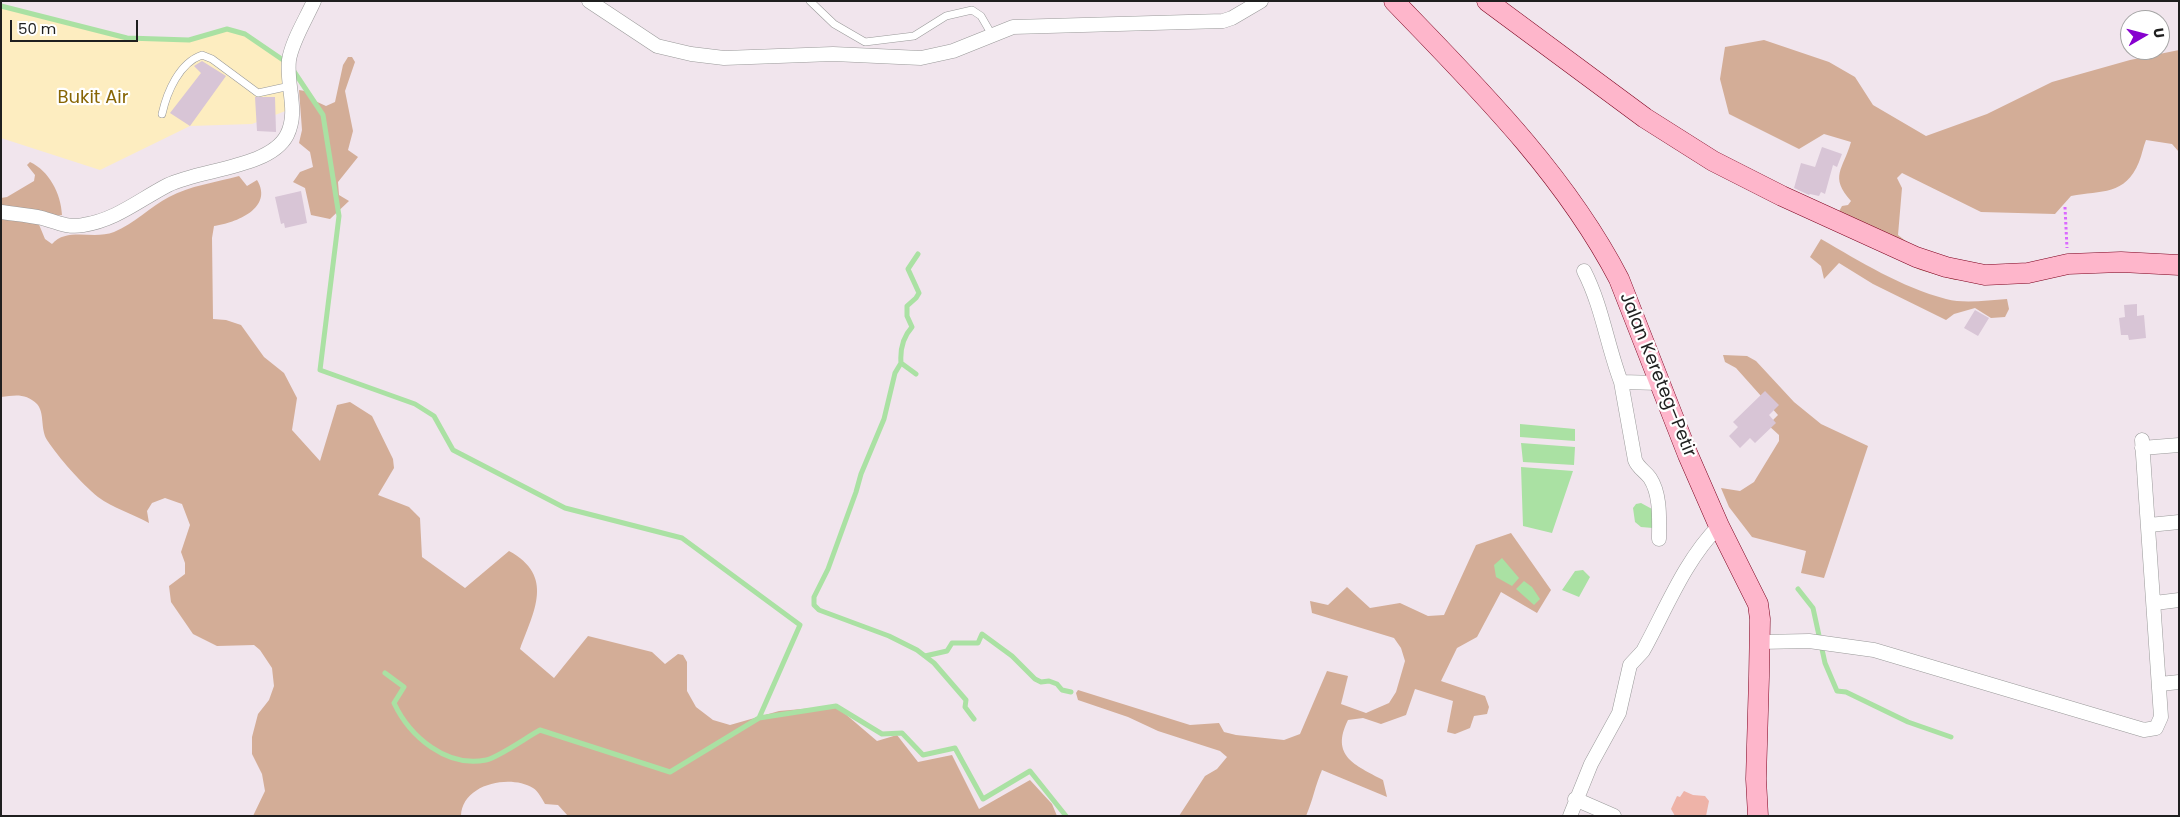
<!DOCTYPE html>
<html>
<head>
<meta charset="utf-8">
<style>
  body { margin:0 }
  #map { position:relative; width:2180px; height:817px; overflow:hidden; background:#f1e5ed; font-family:Poppins,sans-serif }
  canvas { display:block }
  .frame { position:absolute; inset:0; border:2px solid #1f1f1f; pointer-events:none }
  .north { position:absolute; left:2120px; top:10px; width:50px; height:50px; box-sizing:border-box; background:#fff; border:1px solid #a5a5a5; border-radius:50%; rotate:82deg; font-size:14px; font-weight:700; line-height:20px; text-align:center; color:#1f1f1f }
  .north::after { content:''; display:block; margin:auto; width:18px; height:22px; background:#8700cf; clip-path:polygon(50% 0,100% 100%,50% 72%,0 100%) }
  .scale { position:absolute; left:10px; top:20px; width:128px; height:22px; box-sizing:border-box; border:2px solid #1f1f1f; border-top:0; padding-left:6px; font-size:15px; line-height:18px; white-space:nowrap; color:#1f1f1f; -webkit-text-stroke:4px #fff; paint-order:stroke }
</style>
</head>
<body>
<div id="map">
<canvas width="2180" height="817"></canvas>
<div class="frame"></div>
<div class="north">U</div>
<div class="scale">50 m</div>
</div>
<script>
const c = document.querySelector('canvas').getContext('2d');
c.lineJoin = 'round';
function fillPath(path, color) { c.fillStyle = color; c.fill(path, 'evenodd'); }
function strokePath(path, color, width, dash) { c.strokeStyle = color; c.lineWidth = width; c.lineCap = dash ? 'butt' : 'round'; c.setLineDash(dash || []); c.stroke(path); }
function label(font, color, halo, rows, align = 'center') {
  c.font = font + ' Poppins,sans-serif'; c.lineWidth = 4.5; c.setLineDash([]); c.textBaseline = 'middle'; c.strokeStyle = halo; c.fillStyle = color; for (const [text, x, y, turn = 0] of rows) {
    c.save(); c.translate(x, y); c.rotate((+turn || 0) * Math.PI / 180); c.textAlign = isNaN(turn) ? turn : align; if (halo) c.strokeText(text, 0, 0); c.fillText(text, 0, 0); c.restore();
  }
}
fillPath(new Path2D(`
  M 1684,791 L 1693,795 L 1705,796 L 1709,801 L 1706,816 L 1675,816 L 1671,809 L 1677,796 L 1680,797 Z`), '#eeb3a8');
fillPath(new Path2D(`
  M 1764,40 L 1829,62 L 1855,77 L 1873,105 L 1926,136 L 1987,114 L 2052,82 L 2130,60 L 2179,50 L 2179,152 L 2172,144 L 2146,140 C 2143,147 2142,155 2139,162 C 2125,196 2102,190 2071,196 L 2055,214 L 1981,212 L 1902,173 L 1897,178 L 1902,188 L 1898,235 L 1912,246 L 2004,279 L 1955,280 L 1920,270 L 1882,252 L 1837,215 L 1842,206 L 1848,205 L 1851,201 C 1829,176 1843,170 1851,142 L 1824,134 L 1799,149 L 1729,114 L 1720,79 L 1725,47 Z
  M 348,57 L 352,57 L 355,62 L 345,91 L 353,131 L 348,150 L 358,157 L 338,182 L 339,195 L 349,201 L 330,219 L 311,215 L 305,188 L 293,182 L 300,172 L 313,167 L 310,152 L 299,143 L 302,130 L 299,90 L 305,91 L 313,100 L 326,106 L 335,102 L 343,65 Z
  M 30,162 C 49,171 61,193 62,215 L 53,216 L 40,210 L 35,215 L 45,239 L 52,244 C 67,227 94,240 114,232 C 134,224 150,207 169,197 C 189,186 217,182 239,176 L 247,186 L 257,180 C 274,208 236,223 214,226 L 212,238 L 213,319 L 226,320 L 241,325 L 264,357 L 284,373 L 297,398 L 292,430 L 320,461 L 337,405 L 350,402 L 372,416 L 393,459 L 394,468 L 378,495 L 409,507 L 420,518 L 422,557 L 465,588 L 509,551 C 555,576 534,611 520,649 L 554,678 L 588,636 L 652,652 L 665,664 L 678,654 L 683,655 L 687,662 L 687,691 L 696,707 L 713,720 L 730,725 L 779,711 L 836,706 L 877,741 L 897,735 L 918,762 L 952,755 L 979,809 L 1030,780 L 1052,804 L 1057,816 L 568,816 L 558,805 L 545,804 C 542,799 538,791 533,788 C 510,774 462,784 461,816 L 253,816 L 265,791 L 262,774 L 252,754 L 252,737 L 258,714 L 269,700 L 274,686 L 272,668 L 260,650 L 254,645 L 217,646 L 193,634 L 171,602 L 169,586 L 185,574 L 185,563 L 181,552 L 190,525 L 182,504 L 165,498 L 152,503 L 147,511 L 149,523 C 133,514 113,508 98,497 C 81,483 59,458 47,440 C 40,428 45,413 37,404 C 26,393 15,395 1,397 L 1,198 L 7,197 L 34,181 L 35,175 L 27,165 Z
  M 1821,239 C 1861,262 1901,287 1946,299 C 1965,304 1988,300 2007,299 L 2009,309 L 2005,317 L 1991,318 L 1975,308 L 1954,314 L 1946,320 L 1873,284 L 1839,263 L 1824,279 L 1821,266 L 1810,257 Z
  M 1723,355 L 1747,356 L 1756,361 L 1794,402 L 1821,424 L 1868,446 L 1824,578 L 1801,573 L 1806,551 L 1752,537 L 1729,507 L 1721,488 L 1740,491 L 1754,482 L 1779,441 L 1779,435 L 1768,425 L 1778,415 L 1736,368 L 1725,362 Z
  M 1511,533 L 1551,590 L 1537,613 L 1501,592 L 1477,637 L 1457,648 L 1441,681 L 1485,696 L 1489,707 L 1487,714 L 1474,716 L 1470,728 L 1455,734 L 1447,732 L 1453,701 L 1415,689 L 1406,715 L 1381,724 L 1363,718 L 1348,720 C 1330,756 1355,765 1383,780 L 1387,797 L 1322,770 C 1315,786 1313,800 1306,816 L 1179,816 L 1205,776 L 1217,769 L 1227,757 L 1220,751 L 1158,731 L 1128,717 L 1078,700 L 1076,693 L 1078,690 L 1190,725 L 1219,723 L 1224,732 L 1236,735 L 1284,740 L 1300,734 L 1327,671 L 1348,676 L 1341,704 L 1366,713 L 1389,703 L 1396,692 L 1405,661 L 1401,648 L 1394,638 L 1312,613 L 1310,601 L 1328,605 L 1347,587 L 1370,608 L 1400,603 L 1428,616 L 1444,615 L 1476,545 Z`), '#d3ad97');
fillPath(new Path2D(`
  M 1,6 L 127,38 L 189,40 L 227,29 L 245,34 L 290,65 L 293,108 L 252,124 L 190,126 L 100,170 L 1,138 Z`), '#fdedc0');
fillPath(new Path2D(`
  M 1520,424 L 1575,429 L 1575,441 L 1520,437 Z
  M 1521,443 L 1575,447 L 1574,465 L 1523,462 Z
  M 1521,467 L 1573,471 L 1552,533 L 1523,526 Z
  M 1641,503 L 1652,509 L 1653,528 L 1641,527 L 1635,522 L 1633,508 L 1636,504 Z
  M 1502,558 L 1519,578 L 1512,586 L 1496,577 L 1494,565 Z
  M 1583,570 L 1590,577 L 1579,597 L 1562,590 L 1575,571 Z
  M 1524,581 L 1532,587 L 1540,599 L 1534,605 L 1516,589 Z`), '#aae1a3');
strokePath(new Path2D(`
  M 1,6 L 127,38 L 189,40 L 227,29 L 245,34 L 286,62
  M 293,70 L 323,115 L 339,216 L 320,370 L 415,404 L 434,416 L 453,450 L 565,508 L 682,538 L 800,625 L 759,718
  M 901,363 L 895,373 L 884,419 L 861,474 L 856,492 L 828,569 L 814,597 L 814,605 L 819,610 L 889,636 L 917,650 L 934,663 L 966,700 L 965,707 L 974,719
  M 916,374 L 901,363 C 900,350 903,337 912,327 L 907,316 L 907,306 L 916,298 L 919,293 L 908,269 L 918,254
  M 1798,589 L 1813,608 L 1825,663 L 1837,691 L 1846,692 L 1908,722 L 1951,737
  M 925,656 L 947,651 L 952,643 L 978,643 L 982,634 L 1012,656 L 1035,679 L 1041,682 L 1049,681 L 1057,684 L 1062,690 L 1071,692
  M 385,673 L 404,687 L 394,703 C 410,737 447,768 486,760 C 499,757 527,737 540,730 L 670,772 L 759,718 L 836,706 L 882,734 L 902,733 L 923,755 L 955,748 L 983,799 L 1030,771 L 1066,816`), '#aae1a3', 5);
fillPath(new Path2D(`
  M 202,61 L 226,76 L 190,126 L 170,113 L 201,73 L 194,66 Z
  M 255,97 L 275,97 L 276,132 L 257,131 Z
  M 1822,147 L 1842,154 L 1837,167 L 1833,165 L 1825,194 L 1821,192 L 1819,196 L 1810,194 L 1809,195 L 1794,188 L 1801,163 L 1815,167 Z
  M 301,191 L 307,223 L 285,228 L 284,223 L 281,224 L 275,197 Z
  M 2137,304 L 2137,316 L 2144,315 L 2146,338 L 2129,340 L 2128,335 L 2121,335 L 2119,318 L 2125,317 L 2124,305 Z
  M 1975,310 L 1989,318 L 1978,336 L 1964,328 Z
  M 1765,391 L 1779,405 L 1769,415 L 1776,423 L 1755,443 L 1750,438 L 1740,448 L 1729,436 L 1738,427 L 1733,422 Z`), '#d8c5d6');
const lane = new Path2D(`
  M 810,1 L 834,24 L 865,42 L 914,36 L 946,16 L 972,10 L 981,16 L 992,35
  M 162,114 C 167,92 179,63 202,55 L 212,59 L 258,93 L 290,86`);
const street = new Path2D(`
  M 589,1 L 657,46 L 691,54 L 724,58 L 833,54 L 921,58 L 953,51 L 1013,27 L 1223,21 L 1232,18 L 1261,1
  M 1,212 C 15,214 29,215 42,218 C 56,222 68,228 83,225 C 116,220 139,200 168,185 C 200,169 270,168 287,135 C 299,111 286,86 289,60 C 292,41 306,19 314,1
  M 1584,271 C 1602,306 1607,345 1621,382 L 1660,383
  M 1621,382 L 1635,460 C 1638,468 1645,471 1650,478 C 1661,495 1659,519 1659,539
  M 2142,448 L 2179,445
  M 2149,525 L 2179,522
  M 2155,603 L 2179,600
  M 1760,642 L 1809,641 L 1874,650 L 2144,730 L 2156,728 L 2161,717 L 2142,440
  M 2160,684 L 2179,682
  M 1575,799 L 1614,816
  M 1570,816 L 1591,764 L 1619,713 L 1630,665 L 1643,651 C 1666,609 1685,560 1719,526`);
const secondary = new Path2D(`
  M 1394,1 C 1476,86 1564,173 1619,279 L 1688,455 L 1719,526 L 1758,604 L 1760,619 L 1759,677 L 1756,779 L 1758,816
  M 1487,1 L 1645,118 L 1713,161 L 1782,196 L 1916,257 L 1946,267 L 1985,275 L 2028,273 L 2068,264 L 2121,262 L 2179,265`);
strokePath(lane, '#999', 8);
strokePath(street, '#999', 15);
strokePath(secondary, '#7d001e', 21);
strokePath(new Path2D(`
  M 2065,207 L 2067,248`), '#da68ff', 3, [2.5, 2.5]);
strokePath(lane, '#fff', 7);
strokePath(street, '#fff', 14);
strokePath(secondary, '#feb6cb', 20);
label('18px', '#876504', '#fff', [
  ["Bukit Air",93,98]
]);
label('18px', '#1f1f1f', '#fff', [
  ["Jalan Kereteg–Petir",1657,375,68]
]);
</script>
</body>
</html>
